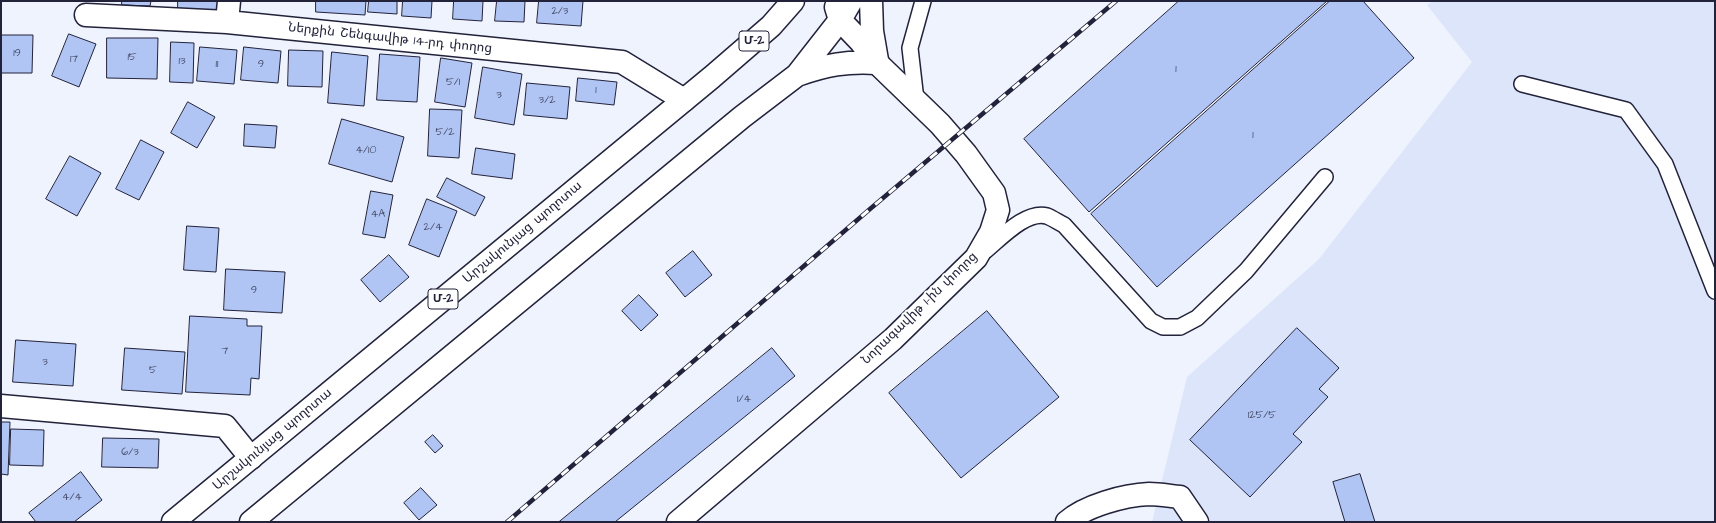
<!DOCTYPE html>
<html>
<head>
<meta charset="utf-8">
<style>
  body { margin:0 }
  #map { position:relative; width:1716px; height:523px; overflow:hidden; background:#eff3fd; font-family:"Architects Daughter",sans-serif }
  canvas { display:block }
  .frame { position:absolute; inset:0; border:2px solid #22223b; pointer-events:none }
</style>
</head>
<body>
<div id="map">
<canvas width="1716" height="523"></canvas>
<div class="frame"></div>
</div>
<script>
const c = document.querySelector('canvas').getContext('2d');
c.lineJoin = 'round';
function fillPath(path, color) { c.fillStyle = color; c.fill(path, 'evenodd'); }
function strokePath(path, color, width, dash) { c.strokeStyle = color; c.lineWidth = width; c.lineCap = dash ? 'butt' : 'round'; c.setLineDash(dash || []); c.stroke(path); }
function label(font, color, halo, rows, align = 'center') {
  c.font = font + ' "Architects Daughter","Noto Sans Armenian",sans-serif'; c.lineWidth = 4; c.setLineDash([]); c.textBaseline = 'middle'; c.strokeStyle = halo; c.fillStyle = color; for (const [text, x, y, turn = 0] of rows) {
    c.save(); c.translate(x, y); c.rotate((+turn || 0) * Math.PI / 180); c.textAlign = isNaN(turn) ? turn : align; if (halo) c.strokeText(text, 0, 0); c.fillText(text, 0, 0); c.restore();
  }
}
fillPath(new Path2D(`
  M 1433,1 L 1715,1 L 1715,522 L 1152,522 L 1187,377 L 1319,259 L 1472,62 L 1427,5 Z`), '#dce5fa');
const building = new Path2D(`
  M 122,1 L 151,1 L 150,6 L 122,5 Z
  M 178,1 L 221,1 L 221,13 L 178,11 Z
  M 316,1 L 366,1 L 365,15 L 316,12 Z
  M 369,1 L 397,1 L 397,14 L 368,12 Z
  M 403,1 L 432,1 L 431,18 L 402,16 Z
  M 454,1 L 483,1 L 482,21 L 453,19 Z
  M 497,1 L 525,1 L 524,22 L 495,21 Z
  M 539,1 L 583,1 L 581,26 L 537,23 Z
  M 1179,1 L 1327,1 L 1089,212 L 1024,139 Z
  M 1330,1 L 1363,1 L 1414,58 L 1157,287 L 1091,214 Z
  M 69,34 L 96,44 L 79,87 L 52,76 Z
  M 1,35 L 33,35 L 32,73 L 1,73 Z
  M 107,38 L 158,38 L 157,79 L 107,78 Z
  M 171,42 L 194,43 L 193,83 L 170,82 Z
  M 200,47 L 237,50 L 234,84 L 197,81 Z
  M 244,47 L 281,51 L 278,83 L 241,80 Z
  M 289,50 L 323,51 L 322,87 L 288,86 Z
  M 332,52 L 368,56 L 364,106 L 328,103 Z
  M 380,54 L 420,57 L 417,102 L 377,100 Z
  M 441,58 L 472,63 L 465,107 L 435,102 Z
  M 483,67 L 522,74 L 514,125 L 475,118 Z
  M 578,78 L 617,82 L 614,105 L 576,101 Z
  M 527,83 L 570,87 L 567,119 L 524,115 Z
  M 188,102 L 215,117 L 197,148 L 171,133 Z
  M 430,109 L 462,110 L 459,158 L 428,156 Z
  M 342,119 L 404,137 L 392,182 L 329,164 Z
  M 245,124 L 277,126 L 275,148 L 244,146 Z
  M 141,140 L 164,152 L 139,200 L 116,189 Z
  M 476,148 L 515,154 L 512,179 L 472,174 Z
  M 70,156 L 101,173 L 77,216 L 46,199 Z
  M 447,178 L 485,197 L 475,216 L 437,197 Z
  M 371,191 L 393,195 L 385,238 L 363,234 Z
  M 427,199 L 457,211 L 439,257 L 409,245 Z
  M 187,226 L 219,228 L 216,272 L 184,270 Z
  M 693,251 L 712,275 L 685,297 L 666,273 Z
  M 389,255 L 409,277 L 380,302 L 361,280 Z
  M 226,269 L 285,272 L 282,313 L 224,310 Z
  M 639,295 L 658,315 L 641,331 L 622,311 Z
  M 987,311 L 1059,397 L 961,478 L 889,393 Z
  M 190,316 L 247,319 L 247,326 L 262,326 L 259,379 L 251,378 L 250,395 L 186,392 Z
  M 1297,328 L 1339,368 L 1319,389 L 1328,397 L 1293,434 L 1302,442 L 1250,497 L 1190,440 Z
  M 16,340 L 76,344 L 73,386 L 13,382 Z
  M 125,348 L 185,352 L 182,394 L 122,390 Z
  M 772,348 L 795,376 L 615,522 L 559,522 Z
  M 1,422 L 10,422 L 8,475 L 1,474 Z
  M 11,429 L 44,430 L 43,466 L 10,465 Z
  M 433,435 L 443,446 L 435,453 L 425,442 Z
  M 103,438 L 159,439 L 158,468 L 102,467 Z
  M 81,472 L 102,500 L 74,522 L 36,522 L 29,513 Z
  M 1360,474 L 1375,522 L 1345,522 L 1333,482 Z
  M 421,488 L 437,505 L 419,520 L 404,503 Z`);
fillPath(building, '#b0c5f4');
strokePath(building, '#22223b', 1);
const service = new Path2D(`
  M 1522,84 L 1626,110 L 1665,164 L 1715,291
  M 916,100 L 910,48 L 923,1
  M 985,251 C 1000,239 1026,210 1047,216 C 1052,218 1058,222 1064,225 L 1151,321 L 1163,327 L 1180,327 L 1197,318 L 1246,271 L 1325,177`);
const minor = new Path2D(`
  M 86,15 L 227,22 L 622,62 L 684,100
  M 227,22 L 229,1
  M 1,406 L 225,426 L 251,458`);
const tertiary = new Path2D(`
  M 1067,522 C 1085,506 1124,495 1149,494 C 1159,494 1170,496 1180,497 L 1197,522`);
const secondary = new Path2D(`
  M 678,522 L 893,339 L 976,258 L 991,232 L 998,210 L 994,193 L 966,154 L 940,124 L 877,63`);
const primary = new Path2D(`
  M 871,1 L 872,31 L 877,60
  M 836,7 L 840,20 L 861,42 L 877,63
  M 797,75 C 826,65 846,61 877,63
  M 173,522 L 712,77 L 771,26 L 793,1
  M 251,522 L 742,117 L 797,75 L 840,20 L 851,1`);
strokePath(service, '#22223b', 18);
strokePath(minor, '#22223b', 25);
strokePath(tertiary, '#22223b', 25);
strokePath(secondary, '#22223b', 25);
strokePath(primary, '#22223b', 25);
strokePath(service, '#fff', 15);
strokePath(minor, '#fff', 22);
strokePath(tertiary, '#fff', 22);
strokePath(secondary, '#fff', 22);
strokePath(primary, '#fff', 22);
const rail = new Path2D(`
  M 507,522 L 870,209 L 1116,1`);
strokePath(rail, '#22223b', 4.5);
strokePath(rail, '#fff', 3, [9]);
label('11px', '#464b69', null, [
  ["2/3",560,12],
  ["19",17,54],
  ["15",132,58],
  ["17",74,60],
  ["13",182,62],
  ["11",217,65],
  ["9",261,65],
  ["1",1176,70],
  ["5/1",453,83],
  ["1",596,91],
  ["3",499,96],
  ["3/2",547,101],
  ["5/2",445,133],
  ["1",1253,136],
  ["4/10",366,151],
  ["4A",378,215],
  ["2/4",433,228],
  ["9",254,291],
  ["7",225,352],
  ["3",45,363],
  ["5",153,371],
  ["1/4",744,400],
  ["125/5",1262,416],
  ["6/3",130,453],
  ["4/4",72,498]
]);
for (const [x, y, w] of [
  [754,41,30],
  [443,299,30]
]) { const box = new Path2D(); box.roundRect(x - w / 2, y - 10, w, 20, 3); c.fillStyle = '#fff'; c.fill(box); strokePath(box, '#22223b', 1); }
label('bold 12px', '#22223b', null, [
  ["Մ-2",754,41],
  ["Մ-2",443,299]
]);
label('13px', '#22223b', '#fff', [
  ["Ներքին Շենգավիթ 14-րդ փողոց",390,39,6],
  ["Արշակունյաց պողոտա",523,233,-40],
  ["Նորագավիթ 1-ին փողոց",920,309,-44],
  ["Արշակունյաց պողոտա",273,440,-40]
]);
</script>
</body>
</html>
